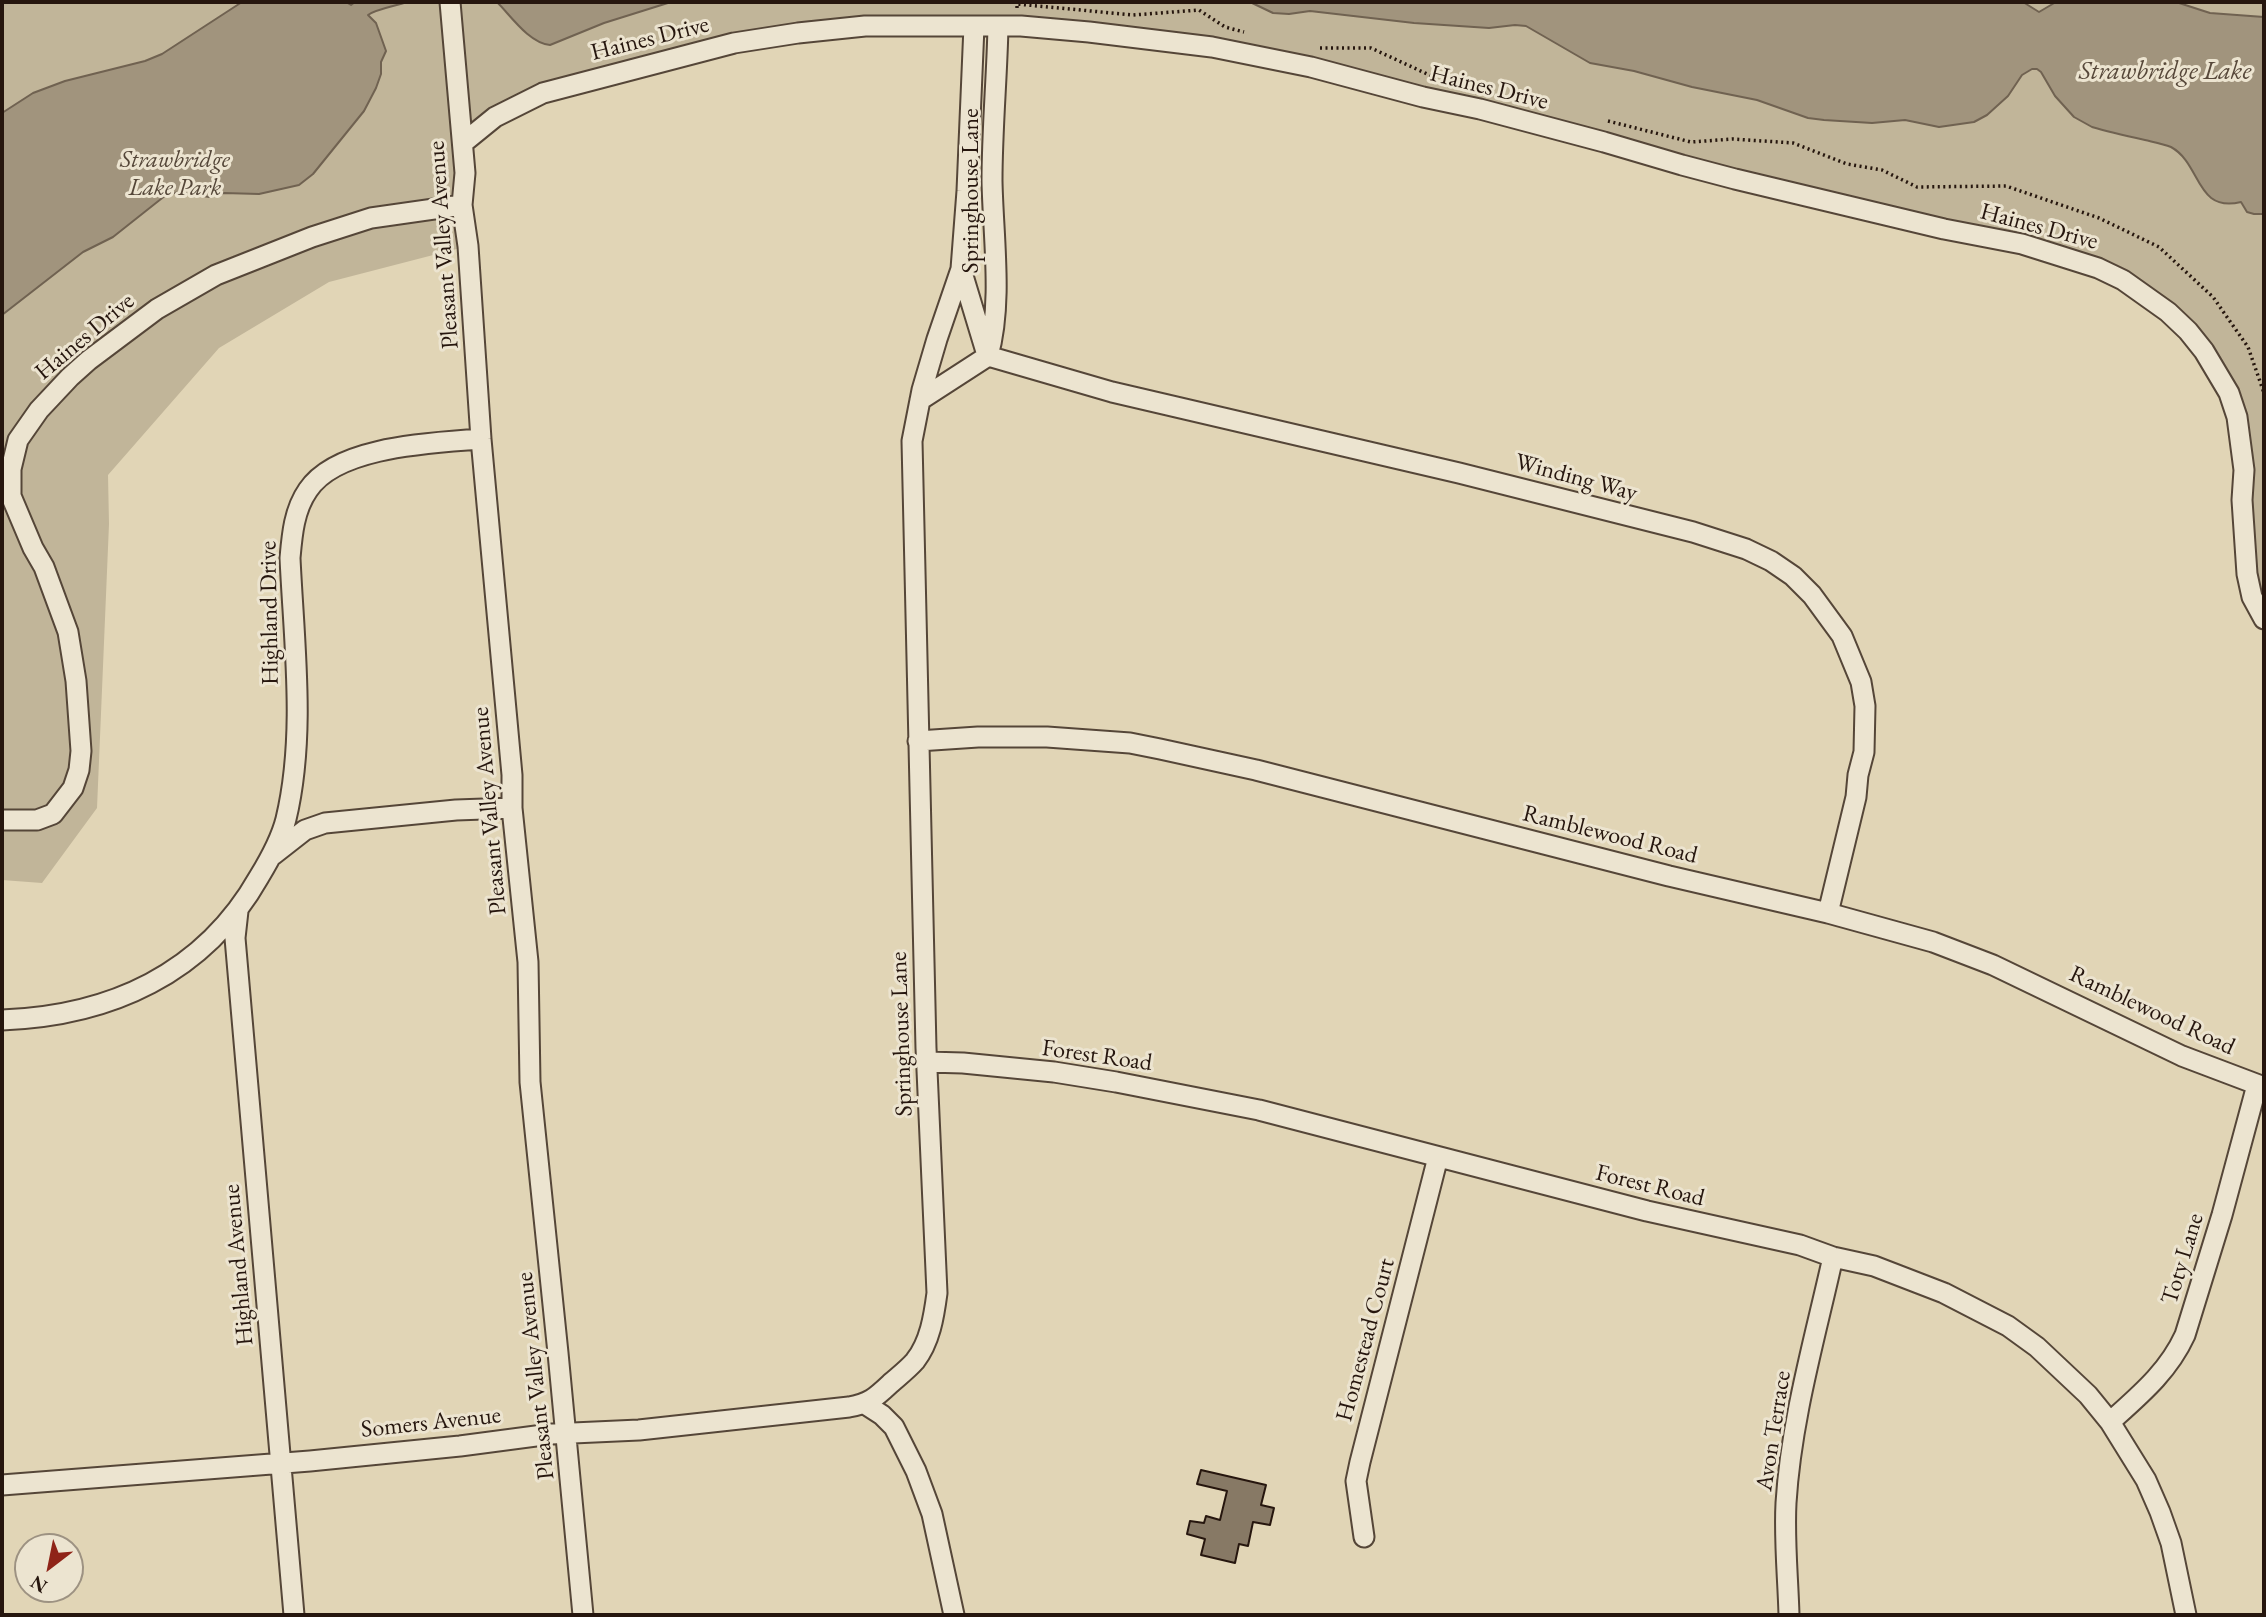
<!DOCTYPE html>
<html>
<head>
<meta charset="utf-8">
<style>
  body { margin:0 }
  #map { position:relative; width:2266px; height:1617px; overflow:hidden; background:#e1d5b6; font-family:"EB Garamond",serif }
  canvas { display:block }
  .frame { position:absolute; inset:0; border:4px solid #26160e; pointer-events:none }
  .north { position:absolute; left:14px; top:1533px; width:70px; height:70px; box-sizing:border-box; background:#ece4d0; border:2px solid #9d9282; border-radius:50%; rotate:212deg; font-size:19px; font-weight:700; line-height:28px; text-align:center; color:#26160e }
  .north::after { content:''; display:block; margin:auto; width:24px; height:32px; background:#8f2418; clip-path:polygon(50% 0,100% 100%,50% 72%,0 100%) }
</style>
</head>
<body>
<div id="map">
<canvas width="2266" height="1617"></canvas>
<div class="frame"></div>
<div class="north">N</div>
</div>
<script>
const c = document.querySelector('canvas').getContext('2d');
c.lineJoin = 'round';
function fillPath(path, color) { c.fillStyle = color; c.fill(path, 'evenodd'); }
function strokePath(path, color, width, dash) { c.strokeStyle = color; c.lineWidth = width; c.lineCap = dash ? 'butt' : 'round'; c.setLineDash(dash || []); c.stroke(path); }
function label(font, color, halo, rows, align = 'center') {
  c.font = font + ' "EB Garamond",serif'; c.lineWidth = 6; c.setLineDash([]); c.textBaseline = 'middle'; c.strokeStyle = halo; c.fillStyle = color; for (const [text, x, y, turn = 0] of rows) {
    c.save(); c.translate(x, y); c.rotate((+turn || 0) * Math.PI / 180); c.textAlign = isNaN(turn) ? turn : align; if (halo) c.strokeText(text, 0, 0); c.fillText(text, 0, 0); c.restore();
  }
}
fillPath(new Path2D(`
  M 2,2 L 2264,2 L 2264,614 L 2252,597 L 2229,393 L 2168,312 L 2098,268 L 1311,67 L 1131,37 L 798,33 L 511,108 L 463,143 L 468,246 L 329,282 L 219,348 L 108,475 L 109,524 L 97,808 L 42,883 L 2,880 Z`), '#c1b599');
const water = new Path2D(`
  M 242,2 L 346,2 L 351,5 L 355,2 L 407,2 C 396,6 376,9 368,15 L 376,23 L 386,51 L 381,62 L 381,74 L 376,88 L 364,111 L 313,174 L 299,185 L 259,194 L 224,193 L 209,197 L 179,192 L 166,195 L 113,237 L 83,252 L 2,315 L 2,113 L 33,93 L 65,81 L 145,61 L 162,54 Z
  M 497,2 L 671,2 L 604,23 L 550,45 C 529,43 511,16 497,2 Z
  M 1250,2 L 2023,2 L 2039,12 L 2056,2 L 2176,2 L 2210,13 L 2264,17 L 2264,214 L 2254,214 L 2247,212 L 2241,202 C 2195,213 2202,164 2171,147 C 2163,144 2153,142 2145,140 C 2127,136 2109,132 2092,127 L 2074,117 L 2055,96 L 2041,72 L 2037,69 L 2032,69 L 2022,75 L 2008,96 L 1987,115 L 1974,122 L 1939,127 L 1905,120 L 1872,123 L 1824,120 L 1808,118 L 1757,100 L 1692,87 L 1634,71 L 1590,63 L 1526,26 L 1515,25 L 1489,28 L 1414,23 L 1310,11 L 1289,14 L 1273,13 Z`);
fillPath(water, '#a1947d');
strokePath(water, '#706251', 2);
const building = new Path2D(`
  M 1201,1470 L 1266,1485 L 1261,1505 L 1274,1508 L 1270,1525 L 1253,1522 L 1248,1546 L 1239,1544 L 1235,1563 L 1201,1555 L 1205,1539 L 1187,1534 L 1190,1521 L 1204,1523 L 1206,1516 L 1220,1520 L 1227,1491 L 1197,1484 Z`);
fillPath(building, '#877965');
strokePath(building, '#26160e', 2);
const minor = new Path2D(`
  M 450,2 L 465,173 L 462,205 L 468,246 L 481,439 L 512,775 L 512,808 L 528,962 L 530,1082 L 558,1353 L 583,1615
  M 463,143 L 495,117 L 543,93 L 734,43 L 798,33 L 865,26 L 1021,26 L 1089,32 L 1212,47 L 1311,67 L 1423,97 L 1480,109 L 1604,142 L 1682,165 L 1735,179 L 1944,229 L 2022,244 L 2098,268 L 2123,280 L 2168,312 L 2188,331 L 2204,351 L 2229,393 L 2237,417 L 2244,470 L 2242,500 L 2247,574 L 2252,597 L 2264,619
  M 961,269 L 987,355
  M 988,356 L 1112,392 L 1459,473 L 1693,532 L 1746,549 L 1771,561 L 1793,576 L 1812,595 L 1842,636 L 1861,682 L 1865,706 L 1864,752 L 1858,775 L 1856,797 L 1828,913
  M 920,400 L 988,356 C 1003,303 993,236 992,181 C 992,129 997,77 998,26
  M 918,741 L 978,737 L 1047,737 L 1130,743 L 1160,749 L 1256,770 L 1669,876 L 1828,913 L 1933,942 L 1993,965 L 2182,1056 L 2264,1087
  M 2,820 L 37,820 L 53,814 L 73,788 L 79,770 L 81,751 L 76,681 L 68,632 L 44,567 L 33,548 L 11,496 L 11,469 L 18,440 L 39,410 L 70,377 L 89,360 L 157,309 L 216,275 L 312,237 L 371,218 L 462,205
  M 273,855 L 305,830 L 325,823 L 456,810 L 512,808
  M 238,911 L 235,938 L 294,1615
  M 2,1020 C 110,1016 204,974 259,877 C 270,859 281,839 286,819 C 306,735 294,644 290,558 C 292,535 294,510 308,490 C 337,446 432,443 481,439
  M 927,1062 L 963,1063 L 1054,1072 L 1116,1082 L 1259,1110 L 1647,1211 L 1800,1245 L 1833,1257 L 1874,1266 L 1944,1293 L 2008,1326 L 2037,1347 L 2088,1395 L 2110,1422 L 2146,1480 L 2160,1512 L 2171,1543 L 2186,1615
  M 865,1404 L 882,1415 L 894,1427 L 916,1471 L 932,1514 L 954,1615
  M 2110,1422 C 2140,1395 2168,1372 2185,1335 L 2222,1215 L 2257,1085
  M 2,1485 L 310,1461 L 460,1446 L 551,1434 L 639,1430 L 849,1407 C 870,1403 875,1398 891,1383 C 899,1376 908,1369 915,1361 C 930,1342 934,1316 937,1293 L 926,1048 L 912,441 L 922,390 L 937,339 L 961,269 L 967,191 L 974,26
  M 1364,1537 L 1356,1481 L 1360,1462 L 1438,1157
  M 1789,1615 C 1788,1578 1784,1540 1786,1503 C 1791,1420 1815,1338 1833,1257`);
strokePath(minor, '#554638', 23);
strokePath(new Path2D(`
  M 1017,8 L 1017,4 L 1133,15 L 1199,10 L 1225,27 L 1244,32
  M 1320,48 L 1371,48 L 1438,79
  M 1452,82 L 1474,84 L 1486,89
  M 1608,121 L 1691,142 L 1733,139 L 1793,143 L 1847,164 L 1882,170 L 1917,187 L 2006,186 L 2099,218 L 2159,247 L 2213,297 L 2248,347 L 2264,393`), '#26160e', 3.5, [2, 3.5]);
strokePath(minor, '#ece4d0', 19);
label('24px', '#26160e', '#ece4d0', [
  ["Haines Drive",650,39,-14],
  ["Haines Drive",1489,88,14],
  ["Springhouse Lane",971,191,-90],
  ["Haines Drive",2039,227,15],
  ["Pleasant Valley Avenue",444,245,-94],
  ["Haines Drive",85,337,-40],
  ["Winding Way",1576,478,15],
  ["Highland Drive",270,613,-91],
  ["Pleasant Valley Avenue",490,811,-95],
  ["Ramblewood Road",1610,835,14],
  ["Ramblewood Road",2152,1011,25],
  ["Springhouse Lane",902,1034,-92],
  ["Forest Road",1097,1056,8],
  ["Forest Road",1650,1186,14],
  ["Toty Lane",2183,1259,-73],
  ["Highland Avenue",239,1265,-95],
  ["Homestead Court",1366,1340,-75],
  ["Pleasant Valley Avenue",536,1376,-96],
  ["Somers Avenue",431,1423,-6],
  ["Avon Terrace",1774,1431,-81]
]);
label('italic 24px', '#544638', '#ece4d0', [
  ["Strawbridge",175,160],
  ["Lake Park",175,188]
]);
label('italic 26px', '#57483a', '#ece4d0', [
  ["Strawbridge Lake",2165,72]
]);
</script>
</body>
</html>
